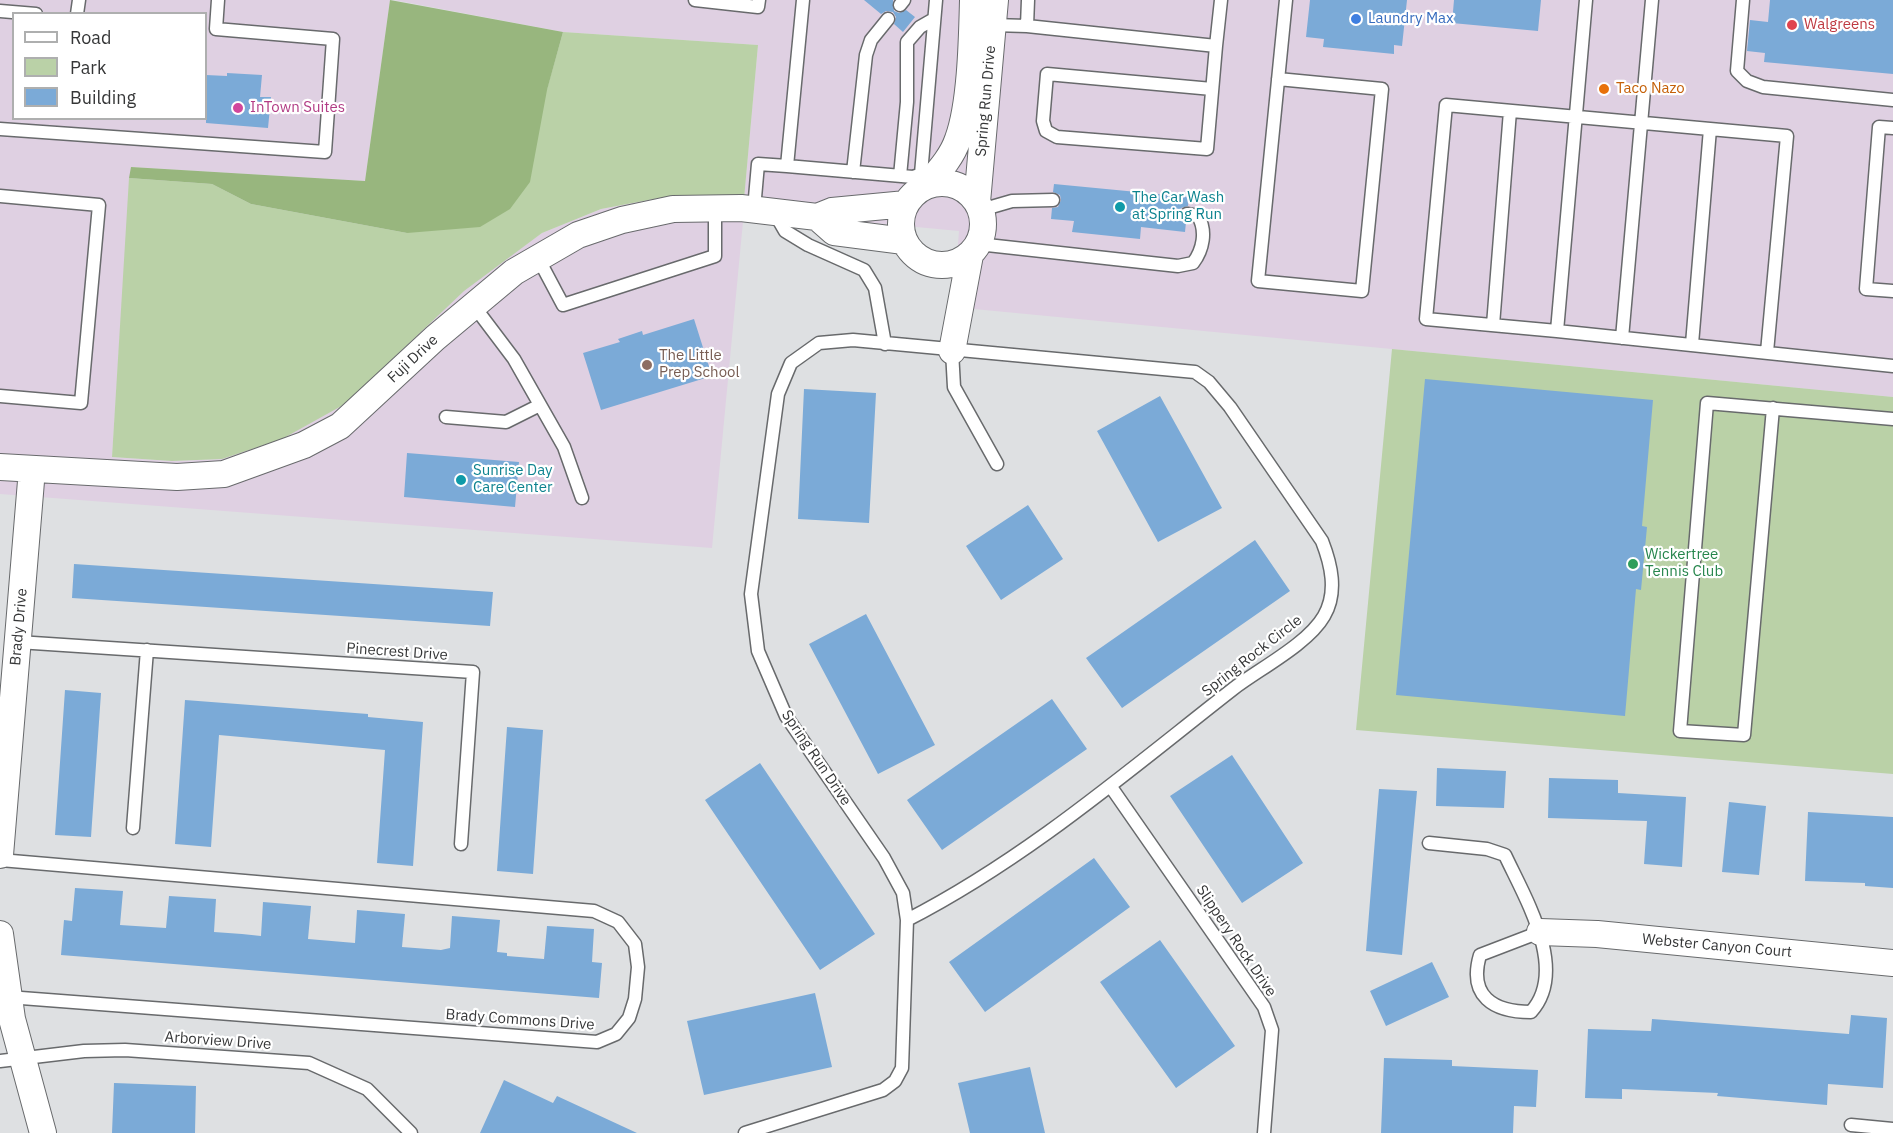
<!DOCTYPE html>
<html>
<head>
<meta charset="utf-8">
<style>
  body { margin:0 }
  #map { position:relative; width:1893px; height:1133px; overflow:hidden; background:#dee0e2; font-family:"IBM Plex Sans",sans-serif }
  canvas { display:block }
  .legend { position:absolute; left:12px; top:12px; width:195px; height:108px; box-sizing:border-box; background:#fff; border:2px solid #aeafaf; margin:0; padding:8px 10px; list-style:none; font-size:18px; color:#353637 }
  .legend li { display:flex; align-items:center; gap:12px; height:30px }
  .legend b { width:30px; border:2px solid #aeafaf }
</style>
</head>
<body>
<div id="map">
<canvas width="1893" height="1133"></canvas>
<ul class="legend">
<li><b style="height:8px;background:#fff"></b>Road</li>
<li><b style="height:16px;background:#bad1a7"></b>Park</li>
<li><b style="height:16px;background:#7baad7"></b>Building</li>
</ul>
</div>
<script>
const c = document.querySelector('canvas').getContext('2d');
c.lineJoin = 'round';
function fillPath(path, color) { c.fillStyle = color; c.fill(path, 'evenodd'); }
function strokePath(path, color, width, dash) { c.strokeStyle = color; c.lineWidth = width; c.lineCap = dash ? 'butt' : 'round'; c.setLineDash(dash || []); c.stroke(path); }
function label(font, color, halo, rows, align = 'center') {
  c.font = font + ' "IBM Plex Sans",sans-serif'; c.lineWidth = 4.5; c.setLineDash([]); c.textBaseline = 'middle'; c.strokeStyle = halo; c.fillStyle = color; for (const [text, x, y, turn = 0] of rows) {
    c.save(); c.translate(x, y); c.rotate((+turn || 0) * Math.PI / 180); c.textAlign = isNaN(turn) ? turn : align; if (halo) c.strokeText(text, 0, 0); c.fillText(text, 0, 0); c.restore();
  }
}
fillPath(new Path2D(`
  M 0,0 L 390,0 L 365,181 L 131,167 L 112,457 L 172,461 L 222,459 L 542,233 L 601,209 L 659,198 L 705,195 L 744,198 L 758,45 L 563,32 L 394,0 L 1893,0 L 1893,397 L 953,307 L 959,231 L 744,211 L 712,548 L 0,494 ZM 14,14 L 206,14 L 206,118 L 14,118 Z`), '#dfd0e2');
fillPath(new Path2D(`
  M 563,32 L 758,45 L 744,199 L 705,195 L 659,198 L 601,209 L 542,233 L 464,291 L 345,404 L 282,439 L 222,459 L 172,461 L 112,457 L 129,178 L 212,184 L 251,204 L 407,233 L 547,89 Z
  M 1392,349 L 1893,397 L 1893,774 L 1356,730 Z`), '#bad1a7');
fillPath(new Path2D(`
  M 390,0 L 563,32 L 547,90 L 530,182 L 510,209 L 480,227 L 407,233 L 251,204 L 212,184 L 129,178 L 131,167 L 365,181 Z`), '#98b67e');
fillPath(new Path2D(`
  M 864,0 L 893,0 L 894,11 L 899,13 L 906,10 L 915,17 L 903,32 L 894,24 L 896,17 L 893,12 L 886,11 L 881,14 Z
  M 1310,0 L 1407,0 L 1402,46 L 1394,45 L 1394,54 L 1323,47 L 1324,39 L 1306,37 Z
  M 1454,0 L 1541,0 L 1538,31 L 1452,23 Z
  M 1770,0 L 1893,0 L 1893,74 L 1764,62 L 1765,53 L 1747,51 L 1750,20 L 1768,22 Z
  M 227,73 L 262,75 L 260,97 L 271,97 L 268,128 L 206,123 L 206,75 L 227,76 Z
  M 1054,184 L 1189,197 L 1188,206 L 1181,208 L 1179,213 L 1181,220 L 1186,222 L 1185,232 L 1141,227 L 1140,239 L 1072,232 L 1074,221 L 1051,219 L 1052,208 L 1058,207 L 1061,200 L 1060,195 L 1053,192 Z
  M 694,319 L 712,376 L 601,410 L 583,353 L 620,342 L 618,339 L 642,331 L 643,335 Z
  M 1425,379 L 1653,400 L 1642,526 L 1647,527 L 1641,590 L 1636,589 L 1625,716 L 1396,695 Z
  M 804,389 L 876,393 L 869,523 L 798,519 Z
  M 1160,396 L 1222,508 L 1158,542 L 1097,431 Z
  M 407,453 L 519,462 L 515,507 L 404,497 Z
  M 1028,505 L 1063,559 L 1001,600 L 966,546 Z
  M 1255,540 L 1290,591 L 1122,708 L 1086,658 Z
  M 74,564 L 493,592 L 490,626 L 72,598 Z
  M 866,614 L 935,745 L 878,774 L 809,644 Z
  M 65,690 L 101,693 L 91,837 L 55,835 Z
  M 1052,699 L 1087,749 L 942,850 L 907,800 Z
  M 185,700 L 368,714 L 368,717 L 423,722 L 413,866 L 377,863 L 385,750 L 219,735 L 211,847 L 175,844 Z
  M 507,727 L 543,730 L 533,874 L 497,871 Z
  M 1232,755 L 1303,863 L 1242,903 L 1170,796 Z
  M 760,763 L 875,934 L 820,970 L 705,800 Z
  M 1437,768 L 1506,771 L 1504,808 L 1436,806 Z
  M 1549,778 L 1618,780 L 1618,793 L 1686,797 L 1682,867 L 1644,864 L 1647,821 L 1548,818 Z
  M 1379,789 L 1417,791 L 1402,955 L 1366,951 Z
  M 1729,802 L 1766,806 L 1759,875 L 1722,872 Z
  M 1808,812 L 1893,817 L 1893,888 L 1865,886 L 1865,883 L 1805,881 Z
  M 1094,858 L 1130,907 L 985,1012 L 949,962 Z
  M 75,888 L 123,891 L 120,925 L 166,928 L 169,896 L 216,899 L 214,932 L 242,934 L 261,936 L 263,902 L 311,906 L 308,939 L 355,943 L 357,910 L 405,914 L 402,947 L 441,950 L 450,948 L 452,916 L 500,920 L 497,952 L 507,953 L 507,956 L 544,959 L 547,926 L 594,929 L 592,962 L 602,963 L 599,998 L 61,955 L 64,920 L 72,921 Z
  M 1160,940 L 1235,1046 L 1176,1088 L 1100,982 Z
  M 1432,962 L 1449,997 L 1386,1026 L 1370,991 Z
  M 815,993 L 832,1067 L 704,1095 L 687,1021 Z
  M 1851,1015 L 1887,1018 L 1883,1088 L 1828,1084 L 1827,1105 L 1717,1096 L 1718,1093 L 1622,1089 L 1622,1099 L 1585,1098 L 1588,1029 L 1651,1031 L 1652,1019 L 1849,1034 Z
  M 1384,1058 L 1452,1060 L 1452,1066 L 1538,1070 L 1536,1107 L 1514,1106 L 1513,1133 L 1381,1133 Z
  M 1030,1067 L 1045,1133 L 970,1133 L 958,1083 Z
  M 504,1080 L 553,1103 L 557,1096 L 637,1133 L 480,1133 Z
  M 114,1083 L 196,1086 L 195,1133 L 112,1133 Z`), '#7baad7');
const service = new Path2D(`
  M 695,0 L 758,7 L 759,0
  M 1586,0 L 1557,331 L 1893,366
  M 1743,0 L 1737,71 L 1747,81 L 1763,87 L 1893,100
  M 900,5 L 904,0
  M 0,11 L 36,14
  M 77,14 L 79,0
  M 993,25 L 1027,26 L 1216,46 L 1221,0
  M 1027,26 L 1028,0
  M 1278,79 L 1382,89 L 1362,291 L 1258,281 L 1286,0
  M 1212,89 L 1047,74 L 1043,121 L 1046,131 L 1057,137 L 1207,149 L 1216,46
  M 1893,128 L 1879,127 L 1866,289 L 1893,291
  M 0,129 L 325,152 L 333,39 L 216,29 L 218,0
  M 787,166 L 913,177 L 921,174 L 936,0
  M 853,172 L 866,55 L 871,40 L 888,19
  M 900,176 L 907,102 L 907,42 L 920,27 L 934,19
  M 0,196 L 99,205 L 81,403 L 0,396
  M 754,209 L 758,164 L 787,166 L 803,0
  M 981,210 L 1012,201 L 1053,200
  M 774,212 L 785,231 L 808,245 L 864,270 L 875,288 L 885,344
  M 978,244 L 1178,266 L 1193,263 C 1203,250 1207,231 1198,216 L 1187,214
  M 538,258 L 563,305 L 715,256 L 715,207
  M 474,306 L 514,359 L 564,447 L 582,498
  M 1493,325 L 1510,111
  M 1557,331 L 1426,319 L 1446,105 L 1787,136 L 1767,352
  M 1622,338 L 1652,0
  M 1692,344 L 1710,129
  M 952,351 L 954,387 L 997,464
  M 1773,408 L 1744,735 L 1680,731 L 1707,403 L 1893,419
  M 446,417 L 506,422 L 540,405
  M 18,642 L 473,672 L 461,844
  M 1111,787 L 1264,1007 L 1272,1030 L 1264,1133
  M 133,828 L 147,650
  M 1429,843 L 1487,849 L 1505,855 C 1525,898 1569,970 1531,1012 C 1493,1012 1468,996 1480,955 L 1540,932
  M 0,860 L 594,911 L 618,922 L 635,944 L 638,967 L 635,999 L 629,1018 L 616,1034 L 597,1042 L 8,997
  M 0,1061 L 84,1051 L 125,1050 L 309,1063 L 367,1089 L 411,1133
  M 1851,1125 L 1893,1129
  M 745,1133 L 883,1090 L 895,1081 L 902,1068 L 907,920 L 903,893 L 884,858 L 786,716 L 758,651 L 751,594 L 778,394 L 791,363 L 819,343 L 853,340 L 1195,372 L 1209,382 L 1230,407 L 1322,541 C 1331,564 1338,592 1324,616 C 1308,644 1259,669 1233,689 C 1128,771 1026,859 907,920`);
const minor = new Path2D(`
  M901 224a41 41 0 1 1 82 0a41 41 0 1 1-82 0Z
  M 927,185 C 939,171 952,157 958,139 C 971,104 972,38 973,0
  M 977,202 L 995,0
  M 817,217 L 834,232 L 904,241
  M 952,351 L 970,255
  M 0,467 L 177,477 L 224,474 L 304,445 L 340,426 L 435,338 L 514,272 L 578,235 L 622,220 L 673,209 L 741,208 L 817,217 L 832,211 L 906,204
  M 0,855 L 32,469
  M 1540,932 L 1597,934 L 1893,963
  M 0,934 L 12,1019 L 43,1133`);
strokePath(service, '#686a6c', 15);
strokePath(minor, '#686a6c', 28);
strokePath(service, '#fff', 12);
strokePath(minor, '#fff', 26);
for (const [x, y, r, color] of [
  [1356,19,6,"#3f7fe0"],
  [1792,25,6,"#e0444e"],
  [1604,89,6,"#e8710a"],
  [238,108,6,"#d1479c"],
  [1120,207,6,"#0f9aa8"],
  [647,365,6,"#8d6e63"],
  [461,480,6,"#0f9aa8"],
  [1633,564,6,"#2e9e5b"]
]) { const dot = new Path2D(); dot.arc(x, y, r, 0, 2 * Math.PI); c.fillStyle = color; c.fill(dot); strokePath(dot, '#fff', 2); }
label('15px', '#366cbe', '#fff', [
  ["Laundry Max",1368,19]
], 'left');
label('15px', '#be3a42', '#fff', [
  ["Walgreens",1804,25]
], 'left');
label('15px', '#c56008', '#fff', [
  ["Taco Nazo",1616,89]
], 'left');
label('15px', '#353637', '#fff', [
  ["Spring Run Drive",986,101,-85],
  ["Fuji Drive",413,359,-43],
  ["Brady Drive",19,627,-85],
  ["Pinecrest Drive",397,652,4],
  ["Spring Rock Circle",1252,656,-38],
  ["Spring Run Drive",816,758,56],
  ["Slippery Rock Drive",1236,941,56],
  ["Webster Canyon Court",1717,946,5],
  ["Brady Commons Drive",520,1020,4],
  ["Arborview Drive",218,1041,4]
]);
label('15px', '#b23c85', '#fff', [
  ["InTown Suites",250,108]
], 'left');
label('15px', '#0d838f', '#fff', [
  ["The Car Wash",1132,198],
  ["at Spring Run",1132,215],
  ["Sunrise Day",473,471],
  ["Care Center",473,488]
], 'left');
label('15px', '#785e54', '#fff', [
  ["The Little",659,356],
  ["Prep School",659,373]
], 'left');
label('15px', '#27864d', '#fff', [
  ["Wickertree",1645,555],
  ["Tennis Club",1645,572]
], 'left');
</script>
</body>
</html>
